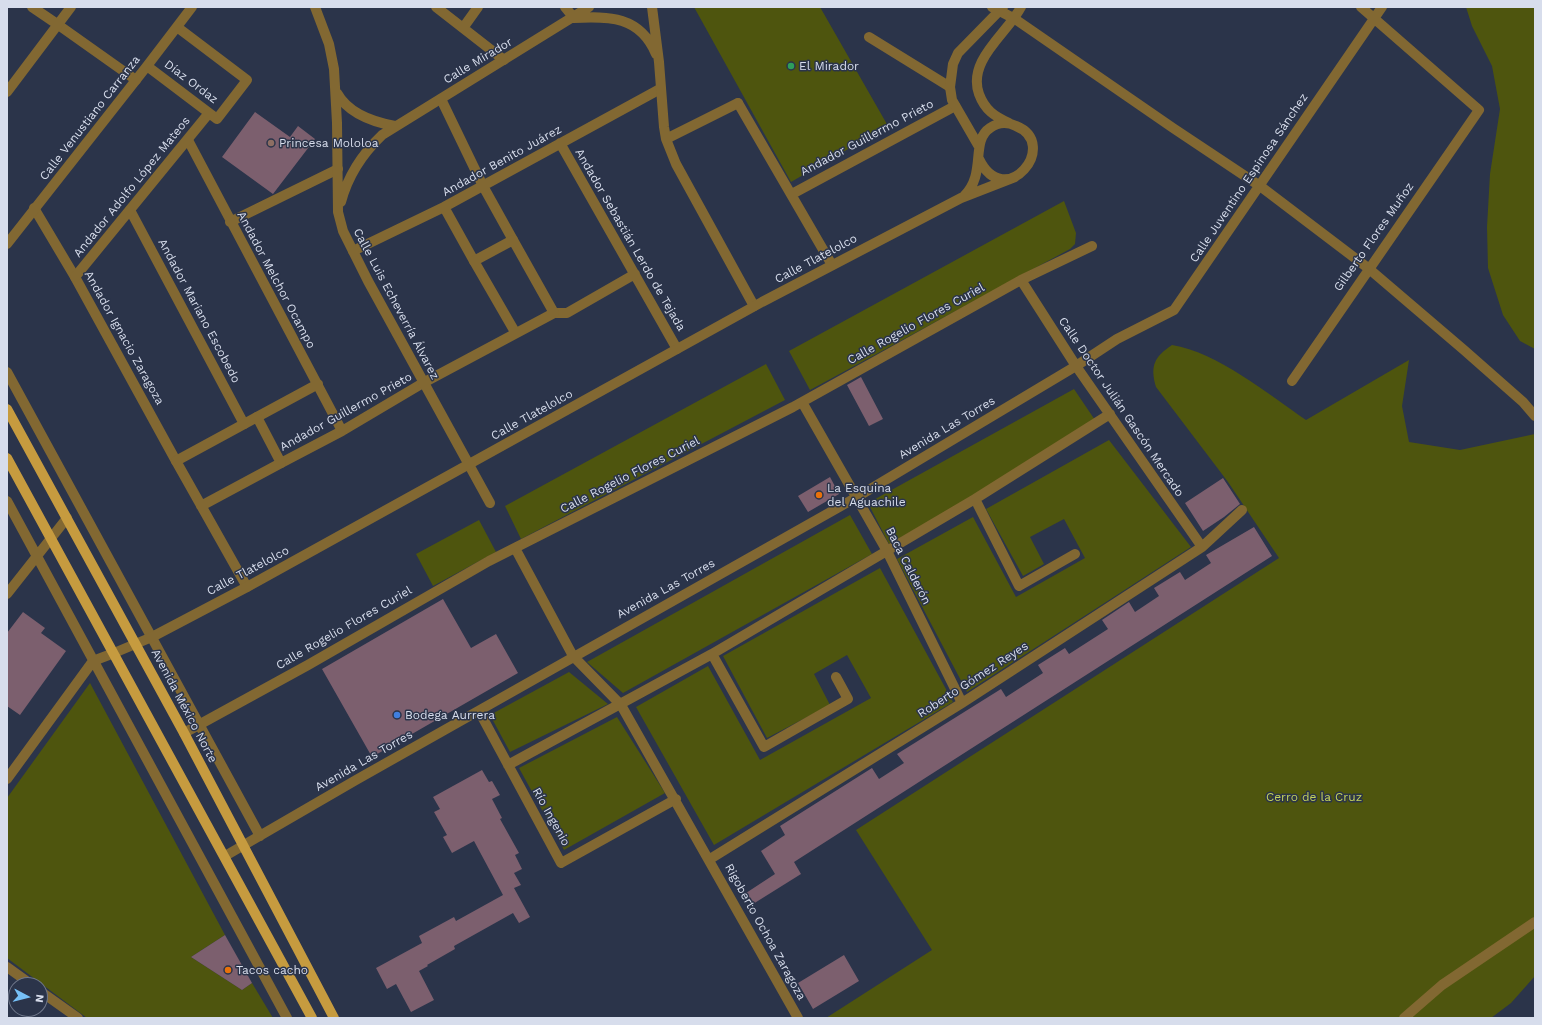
<!DOCTYPE html>
<html>
<head>
<meta charset="utf-8">
<style>
  body { margin:0 }
  #map { position:relative; width:1542px; height:1025px; overflow:hidden; background:#2b344a; font-family:"Work Sans",sans-serif }
  canvas { display:block }
  .frame { position:absolute; inset:0; border:8px solid #d7ddec; pointer-events:none }
  .north { position:absolute; left:8px; top:977px; width:40px; height:40px; box-sizing:border-box; background:#2b344a; border:1px solid #70788b; border-radius:50%; rotate:97deg; font-size:11px; font-weight:700; line-height:16px; text-align:center; color:#d7ddec }
  .north::after { content:''; display:block; margin:auto; width:14px; height:18px; background:#76c0f7; clip-path:polygon(50% 0,100% 100%,50% 72%,0 100%) }
</style>
</head>
<body>
<div id="map">
<canvas width="1542" height="1025"></canvas>
<div class="frame"></div>
<div class="north">N</div>
</div>
<script>
const c = document.querySelector('canvas').getContext('2d');
c.lineJoin = 'round';
function fillPath(path, color) { c.fillStyle = color; c.fill(path, 'evenodd'); }
function strokePath(path, color, width, dash) { c.strokeStyle = color; c.lineWidth = width; c.lineCap = dash ? 'butt' : 'round'; c.setLineDash(dash || []); c.stroke(path); }
function label(font, color, halo, rows, align = 'center') {
  c.font = font + ' "Work Sans",sans-serif'; c.lineWidth = 3; c.setLineDash([]); c.textBaseline = 'middle'; c.strokeStyle = halo; c.fillStyle = color; for (const [text, x, y, turn = 0] of rows) {
    c.save(); c.translate(x, y); c.rotate((+turn || 0) * Math.PI / 180); c.textAlign = isNaN(turn) ? turn : align; if (halo) c.strokeText(text, 0, 0); c.fillText(text, 0, 0); c.restore();
  }
}
fillPath(new Path2D(`
  M 694,7 L 820,7 L 888,126 L 791,182 Z
  M 1466,7 L 1535,7 L 1535,349 L 1520,341 L 1503,315 L 1488,268 L 1487,227 L 1490,174 L 1500,109 L 1492,66 L 1472,26 Z
  M 1064,201 L 1076,233 L 1075,244 L 1070,249 L 810,390 L 789,351 Z
  M 1172,345 C 1217,352 1268,394 1306,420 L 1409,360 L 1402,406 L 1409,442 L 1460,450 L 1535,434 L 1535,976 L 1511,1003 L 1491,1018 L 826,1018 L 932,950 L 856,830 L 1279,558 L 1228,482 L 1156,387 C 1150,366 1154,357 1172,345 Z
  M 766,364 L 785,400 L 521,539 L 505,506 Z
  M 1074,389 L 1099,426 L 889,544 L 868,503 Z
  M 1109,440 L 1191,547 L 967,692 L 897,559 L 973,517 L 1016,597 L 1085,558 L 1064,519 L 1030,537 L 1044,564 L 1023,576 L 986,509 Z
  M 850,515 L 872,554 L 623,693 L 587,662 Z
  M 479,520 L 496,552 L 433,586 L 416,554 Z
  M 880,568 L 953,702 L 714,845 L 636,707 L 708,666 L 760,760 L 871,698 L 847,655 L 814,674 L 830,705 L 767,738 L 723,656 Z
  M 569,672 L 608,704 L 510,752 L 490,715 Z
  M 90,683 L 225,935 L 191,957 L 242,990 L 252,983 L 273,1018 L 87,1018 L 7,958 L 7,798 Z
  M 617,717 L 665,793 L 564,850 L 519,768 Z`), '#4e550e');
fillPath(new Path2D(`
  M 255,112 L 290,137 L 298,126 L 315,139 L 273,194 L 222,157 Z
  M 861,377 L 883,419 L 869,426 L 847,385 Z
  M 830,477 L 839,494 L 808,512 L 798,496 Z
  M 1223,478 L 1240,504 L 1224,517 L 1203,531 L 1185,503 Z
  M 1254,527 L 1272,556 L 794,862 L 801,874 L 753,904 L 746,893 L 775,874 L 761,851 L 785,835 L 780,826 L 872,768 L 879,779 L 904,763 L 897,754 L 1001,689 L 1006,697 L 1043,673 L 1038,665 L 1065,648 L 1069,654 L 1108,629 L 1102,620 L 1129,602 L 1135,612 L 1159,596 L 1154,588 L 1180,572 L 1185,580 L 1211,563 L 1206,555 Z
  M 443,599 L 471,648 L 496,634 L 518,673 L 372,757 L 322,669 Z
  M 23,612 L 45,628 L 41,633 L 66,651 L 20,715 L 7,706 L 7,633 Z
  M 482,770 L 489,782 L 492,781 L 500,795 L 492,799 L 502,818 L 500,819 L 519,853 L 515,855 L 522,869 L 514,873 L 521,885 L 514,888 L 530,917 L 519,923 L 513,913 L 454,946 L 455,949 L 427,965 L 428,966 L 419,971 L 434,1000 L 411,1012 L 396,984 L 387,989 L 376,968 L 422,943 L 419,936 L 454,917 L 456,921 L 503,895 L 474,841 L 452,853 L 443,837 L 447,835 L 434,812 L 440,809 L 433,797 Z
  M 225,935 L 252,983 L 242,990 L 191,957 Z
  M 844,955 L 859,981 L 813,1009 L 798,983 Z`), '#7c5f6e');
strokePath(new Path2D(`
  M 436,7 L 504,60
  M 57,24 L 136,80
  M 463,28 L 478,7
  M 441,99 L 483,186 L 513,240
  M 738,103 L 832,265
  M 188,140 L 342,431
  M 560,143 L 677,349
  M 792,194 L 955,106
  M 444,207 L 474,261
  M 34,208 L 75,277 L 176,461
  M 130,210 L 244,424
  M 230,222 L 338,169
  M 353,251 L 444,207 L 660,89
  M 554,313 L 567,313 L 635,274
  M 257,417 L 318,384
  M 281,463 L 342,431 L 423,383`), '#826832', 10);
strokePath(new Path2D(`
  M 32,7 L 57,24
  M 315,7 L 329,44 L 334,69 L 337,123 L 338,212 L 343,231 L 368,281 L 490,503
  M 565,7 L 574,18
  M 652,7 L 659,62 L 664,127 L 666,139 L 676,164 L 754,306
  M 992,7 L 1015,19 L 1173,128 L 1260,186 L 1368,268 L 1464,350 L 1523,402 L 1535,416
  M 574,18 C 609,16 640,16 656,54
  M 869,37 L 950,87
  M 147,66 L 217,119 L 247,80 L 177,27
  M 7,92 L 71,7
  M 337,93 C 348,113 373,122 395,126
  M 666,139 L 738,103
  M 341,202 C 348,175 362,154 382,135 L 589,7
  M 7,244 L 147,66 L 192,7
  M 75,277 L 209,113
  M 1021,280 L 1076,366 L 1202,547
  M 7,372 L 260,836
  M 1292,381 L 1479,110 L 1361,7
  M 423,383 L 554,313 L 513,240 L 474,261 L 515,332
  M 802,402 L 887,551 L 962,703
  M 975,499 L 1019,586 L 1075,554
  M 7,501 L 287,1018
  M 201,506 L 281,463 L 257,417 L 176,461 L 247,587
  M 515,548 L 573,656 L 621,705 L 798,1018
  M 7,594 L 67,518
  M 712,654 L 764,747 L 848,699 L 836,677
  M 479,711 L 561,863 L 676,799
  M 184,733 L 308,665 L 489,561 L 793,407 L 1021,280 L 1092,246
  M 508,765 L 712,654 L 975,499 L 1110,414
  M 7,779 L 93,661 L 114,653
  M 225,856 L 356,780 L 857,497 L 1076,366 L 1117,339 L 1174,310 L 1382,7
  M 710,859 L 962,703 L 1202,547 L 1242,510
  M 7,967 L 32,985
  M 40,991 L 78,1018
  M 1404,1018 L 1442,985 L 1535,922`), '#826832', 10);
strokePath(new Path2D(`
  M 1009,123 C 994,116 985,110 979,94 C 967,60 1007,34 1021,7
  M 978,145 L 952,100 L 950,87 L 953,64 L 958,53 L 1003,7
  M 964,196 C 987,174 970,141 990,128 C 998,122 1008,122 1016,126 C 1061,144 1005,213 979,159
  M 114,653 L 152,637 L 247,587 L 762,302 L 961,198 L 1015,177`), '#826832', 10);
strokePath(new Path2D(`
  M 7,409 L 184,733 L 334,1018
  M 7,458 L 312,1018`), '#c69b3f', 10);
for (const [x, y, r, color] of [
  [791,66,4,"#2e9e5b"],
  [271,143,4,"#8d6e63"],
  [819,495,4,"#e8710a"],
  [397,715,4,"#3f7fe0"],
  [228,970,4,"#e8710a"]
]) { const dot = new Path2D(); dot.arc(x, y, r, 0, 2 * Math.PI); c.fillStyle = color; c.fill(dot); strokePath(dot, '#2b344a', 1.5); }
label('12px', '#d7ddec', '#2b344a', [
  ["Calle Mirador",478,61,-31],
  ["Díaz Ordaz",191,82,37],
  ["Calle Venustiano Carranza",90,118,-52],
  ["Andador Guillermo Prieto",867,138,-28],
  ["Andador Benito Juárez",502,161,-29],
  ["Calle Juventino Espinosa Sánchez",1249,178,-56],
  ["Andador Adolfo López Mateos",132,187,-51],
  ["Gilberto Flores Muñoz",1374,237,-55],
  ["Andador Sebastián Lerdo de Tejada",630,240,60],
  ["Calle Tlatelolco",816,259,-28],
  ["Andador Melchor Ocampo",276,280,62],
  ["Calle Luis Echeverría Álvarez",396,304,62],
  ["Andador Mariano Escobedo",199,311,62],
  ["Calle Rogelio Flores Curiel",916,324,-29],
  ["Andador Ignacio Zaragoza",124,338,61],
  ["Calle Doctor Julián Gascón Mercado",1121,407,56],
  ["Andador Guillermo Prieto",346,412,-29],
  ["Calle Tlatelolco",532,415,-29],
  ["Avenida Las Torres",947,428,-31],
  ["Calle Rogelio Flores Curiel",630,475,-27],
  ["Baca Calderón",908,566,63],
  ["Calle Tlatelolco",248,571,-28],
  ["Avenida Las Torres",666,589,-29],
  ["Calle Rogelio Flores Curiel",344,628,-30],
  ["Roberto Gómez Reyes",973,680,-33],
  ["Avenida México Norte",184,706,62],
  ["Avenida Las Torres",364,761,-30],
  ["Río Ingenio",551,817,61],
  ["Rigoberto Ochoa Zaragoza",765,932,61]
]);
label('12px', '#d7ddec', '#2b344a', [
  ["El Mirador",799,66],
  ["Princesa Mololoa",279,143],
  ["La Esquina",827,488],
  ["del Aguachile",827,502],
  ["Bodega Aurrera",405,715],
  ["Tacos cacho",236,970]
], 'left');
label('12px', '#c5d35a', '#2b344a', [
  ["Cerro de la Cruz",1314,797]
]);
</script>
</body>
</html>
